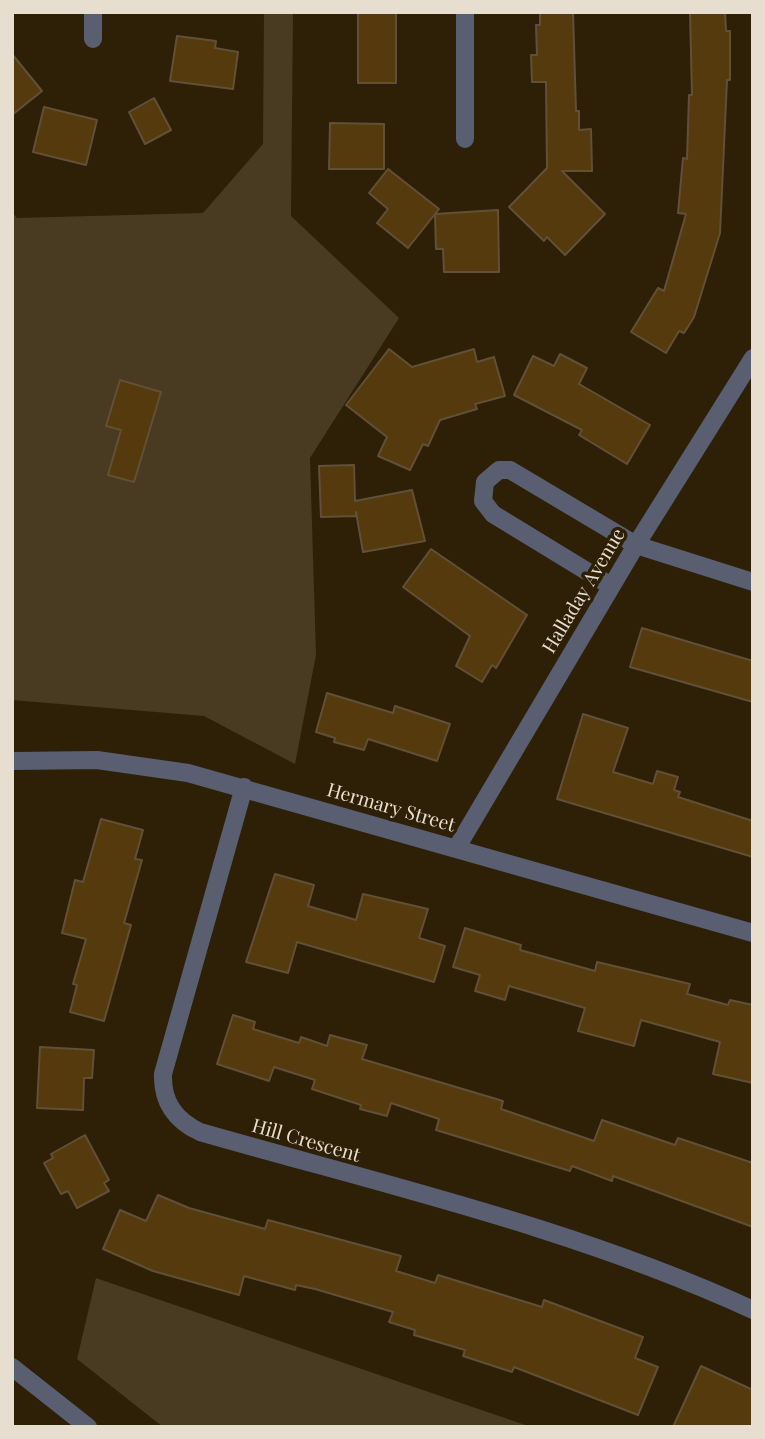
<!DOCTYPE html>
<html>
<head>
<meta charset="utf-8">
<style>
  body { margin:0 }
  #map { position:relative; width:765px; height:1439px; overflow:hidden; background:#2d2006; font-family:"Playfair Display",serif }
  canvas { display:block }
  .frame { position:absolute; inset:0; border:14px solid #e7decf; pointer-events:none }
</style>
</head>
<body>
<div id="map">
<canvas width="765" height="1439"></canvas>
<div class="frame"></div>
</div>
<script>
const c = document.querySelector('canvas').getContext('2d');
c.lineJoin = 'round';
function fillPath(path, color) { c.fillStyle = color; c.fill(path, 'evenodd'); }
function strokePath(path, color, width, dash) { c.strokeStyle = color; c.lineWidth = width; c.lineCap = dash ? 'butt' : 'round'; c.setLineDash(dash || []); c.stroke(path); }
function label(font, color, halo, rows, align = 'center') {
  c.font = font + ' "Playfair Display",serif'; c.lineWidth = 7; c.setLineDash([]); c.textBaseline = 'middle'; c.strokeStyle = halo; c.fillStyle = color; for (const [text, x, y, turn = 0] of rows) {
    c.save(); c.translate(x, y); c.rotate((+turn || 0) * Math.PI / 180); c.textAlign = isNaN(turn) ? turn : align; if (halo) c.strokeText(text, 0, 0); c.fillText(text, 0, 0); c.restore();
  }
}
fillPath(new Path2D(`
  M 264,12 L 293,12 L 291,216 L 399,318 L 310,458 L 316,655 L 295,764 L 204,716 L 12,700 L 12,212 L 17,218 L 203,213 L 263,144 Z
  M 96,1278 L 531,1427 L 163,1427 L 77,1359 Z`), '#493b21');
const building = new Path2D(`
  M 358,12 L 396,12 L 396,83 L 358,83 Z
  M 540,12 L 573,12 L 576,111 L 579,111 L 579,130 L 591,129 L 592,171 L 562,171 L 605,214 L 565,255 L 547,237 L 544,241 L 509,207 L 547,168 L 546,82 L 532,82 L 531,55 L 537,55 L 536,25 L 540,25 Z
  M 690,12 L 725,12 L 726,31 L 730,31 L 730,80 L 727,80 L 720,233 L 694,317 L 684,333 L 679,331 L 666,353 L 631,332 L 658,288 L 664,291 L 686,214 L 678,213 L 683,158 L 687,159 L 689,95 L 692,95 Z
  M 177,36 L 216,41 L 215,48 L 238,52 L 233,89 L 170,81 Z
  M 12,54 L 42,91 L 12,115 Z
  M 154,98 L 171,130 L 145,144 L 129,112 Z
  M 44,107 L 97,120 L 86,165 L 33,152 Z
  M 330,123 L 384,124 L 384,169 L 329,169 Z
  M 388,169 L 439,209 L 408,248 L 377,223 L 388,209 L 369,193 Z
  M 498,210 L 499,272 L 444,272 L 443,249 L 436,249 L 435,214 Z
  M 389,349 L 412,367 L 474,349 L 477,362 L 494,357 L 505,396 L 475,404 L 477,409 L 440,420 L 428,446 L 423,444 L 410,470 L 378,456 L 387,437 L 346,405 Z
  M 560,354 L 587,368 L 579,384 L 650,425 L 627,464 L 579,435 L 582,430 L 514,395 L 533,356 L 554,366 Z
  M 120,380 L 161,392 L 134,482 L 108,475 L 121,430 L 106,426 Z
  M 354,465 L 355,501 L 412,490 L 425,541 L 363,552 L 356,512 L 356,516 L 321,517 L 319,466 Z
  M 431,549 L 527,615 L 496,668 L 492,665 L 482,682 L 456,666 L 470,636 L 403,587 Z
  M 642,628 L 753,661 L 753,702 L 630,667 Z
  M 327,693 L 393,713 L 395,706 L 450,724 L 437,761 L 368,739 L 364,750 L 334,742 L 335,738 L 316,732 Z
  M 583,714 L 628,728 L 613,772 L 653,784 L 657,771 L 678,777 L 674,790 L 680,792 L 678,797 L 753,821 L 753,857 L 557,799 Z
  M 101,819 L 143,830 L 135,859 L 142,860 L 124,923 L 131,925 L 104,1021 L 70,1012 L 77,985 L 73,984 L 86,939 L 62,933 L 75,880 L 83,882 Z
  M 275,874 L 314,885 L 308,906 L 356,920 L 363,894 L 428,909 L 419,938 L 445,946 L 434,982 L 297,942 L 288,973 L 246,962 Z
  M 465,928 L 521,945 L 520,950 L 595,971 L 597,962 L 690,984 L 687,994 L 728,1005 L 730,1000 L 753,1005 L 753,1083 L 713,1074 L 720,1042 L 641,1020 L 634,1046 L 578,1031 L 585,1008 L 509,986 L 505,1000 L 475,991 L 480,975 L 453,967 Z
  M 233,1015 L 255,1022 L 253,1029 L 299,1043 L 301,1037 L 327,1046 L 330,1035 L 367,1045 L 362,1059 L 503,1101 L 501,1109 L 594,1141 L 602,1120 L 675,1145 L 678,1138 L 753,1163 L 753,1227 L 613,1176 L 612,1181 L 572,1166 L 570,1171 L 436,1130 L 439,1119 L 391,1103 L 387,1116 L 360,1109 L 361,1105 L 312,1089 L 315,1080 L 274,1067 L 269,1081 L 217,1064 Z
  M 40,1047 L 94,1050 L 92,1078 L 84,1078 L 83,1110 L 37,1108 Z
  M 85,1135 L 109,1180 L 104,1183 L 109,1191 L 77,1208 L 68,1191 L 61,1194 L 44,1163 L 53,1158 L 51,1154 Z
  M 158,1195 L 189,1208 L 265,1229 L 268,1220 L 401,1256 L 396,1271 L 435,1283 L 438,1275 L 542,1307 L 544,1300 L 643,1337 L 635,1358 L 658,1367 L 638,1415 L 514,1367 L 512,1372 L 463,1356 L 465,1350 L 414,1335 L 415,1330 L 389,1322 L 393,1312 L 315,1289 L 296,1285 L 295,1290 L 244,1276 L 239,1295 L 153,1271 L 103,1249 L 120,1210 L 146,1221 Z
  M 701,1366 L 753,1390 L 753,1427 L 673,1427 Z`);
fillPath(building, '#543a0c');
strokePath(building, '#615037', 2);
strokePath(new Path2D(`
  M 465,12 L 465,139
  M 93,39 L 93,12
  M 611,586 L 493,514 L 483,501 L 485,482 L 499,470 L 510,470 L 636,545 L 753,582
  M 12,761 L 97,760 L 188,773 L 753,933
  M 244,787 L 163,1074 C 162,1102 175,1120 200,1132 C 385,1185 577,1229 753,1310
  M 456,849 L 636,545 L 753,358
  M 12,1367 L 88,1427`), '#595e71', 18);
label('19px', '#e7decf', '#2d2006', [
  ["Halladay Avenue",584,591,-59],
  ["Hermary Street",391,808,16],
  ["Hill Crescent",306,1141,16]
]);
</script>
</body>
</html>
